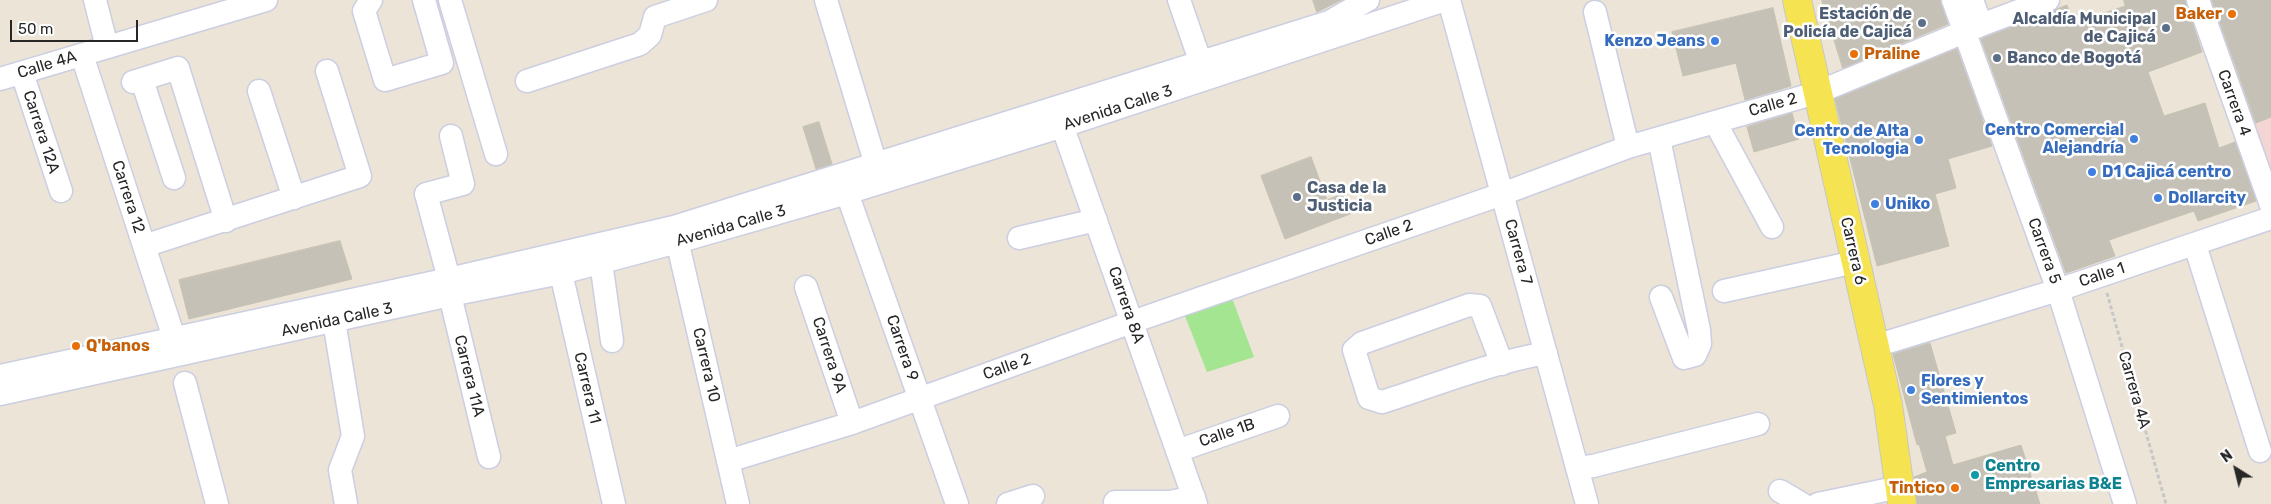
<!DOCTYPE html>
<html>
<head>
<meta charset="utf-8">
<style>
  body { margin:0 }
  #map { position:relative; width:2271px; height:504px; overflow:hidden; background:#ebe4d7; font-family:Rubik,sans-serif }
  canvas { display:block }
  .north { position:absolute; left:2211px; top:444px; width:50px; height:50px; -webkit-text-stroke:4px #fff; paint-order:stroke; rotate:324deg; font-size:14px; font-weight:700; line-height:20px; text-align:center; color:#272727 }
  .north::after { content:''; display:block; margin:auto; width:18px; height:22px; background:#272727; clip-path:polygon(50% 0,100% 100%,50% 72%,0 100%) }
  .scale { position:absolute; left:10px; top:20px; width:128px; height:22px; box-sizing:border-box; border:2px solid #272727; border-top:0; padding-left:6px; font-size:15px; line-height:18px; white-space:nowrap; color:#272727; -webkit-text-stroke:4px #fff; paint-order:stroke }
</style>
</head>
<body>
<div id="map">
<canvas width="2271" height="504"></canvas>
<div class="north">N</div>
<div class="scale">50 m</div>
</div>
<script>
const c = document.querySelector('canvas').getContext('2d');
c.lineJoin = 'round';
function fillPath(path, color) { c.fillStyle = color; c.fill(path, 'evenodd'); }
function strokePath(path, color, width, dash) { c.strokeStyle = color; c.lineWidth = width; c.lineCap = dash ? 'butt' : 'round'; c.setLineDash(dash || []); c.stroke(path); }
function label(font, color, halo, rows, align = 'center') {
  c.font = font + ' Rubik,sans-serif'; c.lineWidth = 5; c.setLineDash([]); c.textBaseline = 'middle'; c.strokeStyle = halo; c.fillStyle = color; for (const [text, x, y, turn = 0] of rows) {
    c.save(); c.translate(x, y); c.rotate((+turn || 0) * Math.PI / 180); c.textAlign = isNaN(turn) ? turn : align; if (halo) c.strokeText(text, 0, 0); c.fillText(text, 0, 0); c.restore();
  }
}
fillPath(new Path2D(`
  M 2271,117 L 2271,176 L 2253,124 Z`), '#f3d5d3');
fillPath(new Path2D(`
  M 1232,298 L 1254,357 L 1207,372 L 1185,316 Z`), '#a3e590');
const building = new Path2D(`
  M 1313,0 L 1341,0 L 1317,12 Z
  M 1822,0 L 1940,0 L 1948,24 L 1843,68 Z
  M 2124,0 L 2185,0 L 2202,52 L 2148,72 L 2164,116 L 2205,103 L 2219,148 L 2235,142 L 2256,201 L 2198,221 L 2194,211 L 2109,240 L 2115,256 L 2066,273 L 1981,39 L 2067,5 L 2073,24 L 2125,6 Z
  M 2212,0 L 2271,0 L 2271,117 L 2256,123 Z
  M 1773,8 L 1791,86 L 1745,100 L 1736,63 L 1683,76 L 1672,32 Z
  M 1957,49 L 1992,146 L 1948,159 L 1956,188 L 1935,194 L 1949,246 L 1877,266 L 1835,99 Z
  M 1792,113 L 1799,139 L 1754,152 L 1747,127 Z
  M 819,122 L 832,164 L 816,169 L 803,127 Z
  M 1311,157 L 1327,200 L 1342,194 L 1350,214 L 1285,239 L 1261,176 Z
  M 340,241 L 352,279 L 189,319 L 179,280 Z
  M 1930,343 L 1956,433 L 1945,436 L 1953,465 L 2021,445 L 2040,504 L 1917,504 L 1914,477 L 1927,472 L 1919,444 L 1917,445 L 1893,354 Z`);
fillPath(building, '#c5c1b7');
strokePath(building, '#c5c1b1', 1);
const minor = new Path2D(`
  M 95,0 L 107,47
  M 371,0 L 364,11 L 385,80 L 442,63 L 424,0
  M 450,0 L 496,154
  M 826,0 L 876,165
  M 1179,0 L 1205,75
  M 1449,0 L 1587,504
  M 1953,0 L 2058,290 L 2125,504
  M 1972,0 L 1981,25
  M 2198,0 L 2271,205
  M 1595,12 L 1628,147
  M 655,17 L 706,0
  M 82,55 L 174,338
  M 22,73 L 61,191
  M 0,79 L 266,0
  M 142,80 L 174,178
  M 527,81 L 640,44 L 650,35 L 655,17
  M 133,82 L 178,68 L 226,221
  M 259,91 L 294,198
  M 1057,111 L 1196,504
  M 1715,122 L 1772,227
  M 1659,139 L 1699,330 L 1700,344 L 1695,355 L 1684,358 L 1661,297
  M 847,193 L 957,504
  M 674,227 L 738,504
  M 1019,238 L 1096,220
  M 2195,245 L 2260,451
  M 144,246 L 360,176 L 327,71
  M 601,262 L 612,341
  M 561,273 L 614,504
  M 449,279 L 426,194 L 463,184 L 451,136
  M 806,287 L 852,423
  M 1724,291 L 1855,262
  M 450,295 L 489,457
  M 334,321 L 353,436 L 340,470 L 346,504
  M 1875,346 L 2058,290 L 2271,218
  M 1502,364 L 1480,306 L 1469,305 L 1362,343 L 1354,350 L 1369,398 L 1382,402 C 1435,385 1490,363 1546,353
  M 0,376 L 449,279 L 674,227 L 1329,22 L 1368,0
  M 185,383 L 217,504
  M 0,394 L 450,295 L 561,273 L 677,242 L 847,193 L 1063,126 L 1445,0
  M 1177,451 L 1278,416
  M 728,461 L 852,423 L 1132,322 L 1502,194 L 1628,147 L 1816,93 L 1981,25 L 2048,0
  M 1577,468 L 1593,466 L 1758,424
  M 1780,491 L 1802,504
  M 1115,502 L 1170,502 L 1194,497
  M 1008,504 L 1033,496
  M 1818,504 L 1900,487`);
const major = new Path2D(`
  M 1797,0 L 1888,405 L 1902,504`);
strokePath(minor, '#cccee1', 25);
strokePath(major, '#c7c7c7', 30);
strokePath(new Path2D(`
  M 2107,293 L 2166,504`), '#c7c7c7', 3, [4, 2.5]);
strokePath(minor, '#fff', 22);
strokePath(major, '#f6e351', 28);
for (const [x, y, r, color] of [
  [2232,14,5,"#e8710a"],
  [1922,23,5,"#5c6f8a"],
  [2166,28,5,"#5c6f8a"],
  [1715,41,5,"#3f7fe0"],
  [1854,54,5,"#e8710a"],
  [1997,58,5,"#5c6f8a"],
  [2134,139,5,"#3f7fe0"],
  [1919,140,5,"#3f7fe0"],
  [2092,172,5,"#3f7fe0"],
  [1297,197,5,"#5c6f8a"],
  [2158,198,5,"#3f7fe0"],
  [1875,204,5,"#3f7fe0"],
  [76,346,5,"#e8710a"],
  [1911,390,5,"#3f7fe0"],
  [1975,475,5,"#0f9aa8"],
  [1955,488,5,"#e8710a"]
]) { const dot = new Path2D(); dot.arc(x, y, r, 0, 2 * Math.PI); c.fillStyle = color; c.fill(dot); strokePath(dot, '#fff', 2); }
label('bold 16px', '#4e5e75', '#fff', [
  ["Estación de",1912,14],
  ["Policía de Cajicá",1912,32],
  ["Alcaldía Municipal",2156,19],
  ["de Cajicá",2156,37],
  ["Banco de Bogotá",2007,58,"left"],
  ["Casa de la",1307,188,"left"],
  ["Justicia",1307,206,"left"]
], 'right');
label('bold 16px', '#c56008', '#fff', [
  ["Baker",2222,14],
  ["Praline",1864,54,"left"],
  ["Q'banos",86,346,"left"],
  ["Tintico",1945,488]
], 'right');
label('bold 16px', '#366cbe', '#fff', [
  ["Kenzo Jeans",1705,41,"right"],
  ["Centro Comercial",2124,130,"right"],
  ["Alejandría",2124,148,"right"],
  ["Centro de Alta",1909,131,"right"],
  ["Tecnologia",1909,149,"right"],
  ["D1 Cajicá centro",2102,172],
  ["Dollarcity",2168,198],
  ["Uniko",1885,204],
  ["Flores y",1921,381],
  ["Sentimientos",1921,399]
], 'left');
label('16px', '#272727', '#fff', [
  ["Calle 4A",47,65,-17],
  ["Carrera 4",2234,103,70],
  ["Calle 2",1773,105,-16],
  ["Avenida Calle 3",1118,108,-18],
  ["Carrera 12A",41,132,72],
  ["Carrera 12",128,197,72],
  ["Avenida Calle 3",731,226,-16],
  ["Calle 2",1389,233,-19],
  ["Carrera 6",1853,251,77],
  ["Carrera 5",2044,251,70],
  ["Carrera 7",1518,252,75],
  ["Calle 1",2102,275,-18],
  ["Carrera 8A",1126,305,71],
  ["Avenida Calle 3",337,320,-12],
  ["Carrera 9",902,348,71],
  ["Carrera 9A",829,355,72],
  ["Carrera 10",706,365,77],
  ["Calle 2",1007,367,-20],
  ["Carrera 11A",469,376,76],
  ["Carrera 11",587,388,77],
  ["Carrera 4A",2134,390,74],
  ["Calle 1B",1227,433,-19]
]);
label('bold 16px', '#0d838f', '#fff', [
  ["Centro",1985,466],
  ["Empresarias B&E",1985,484]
], 'left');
</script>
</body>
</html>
